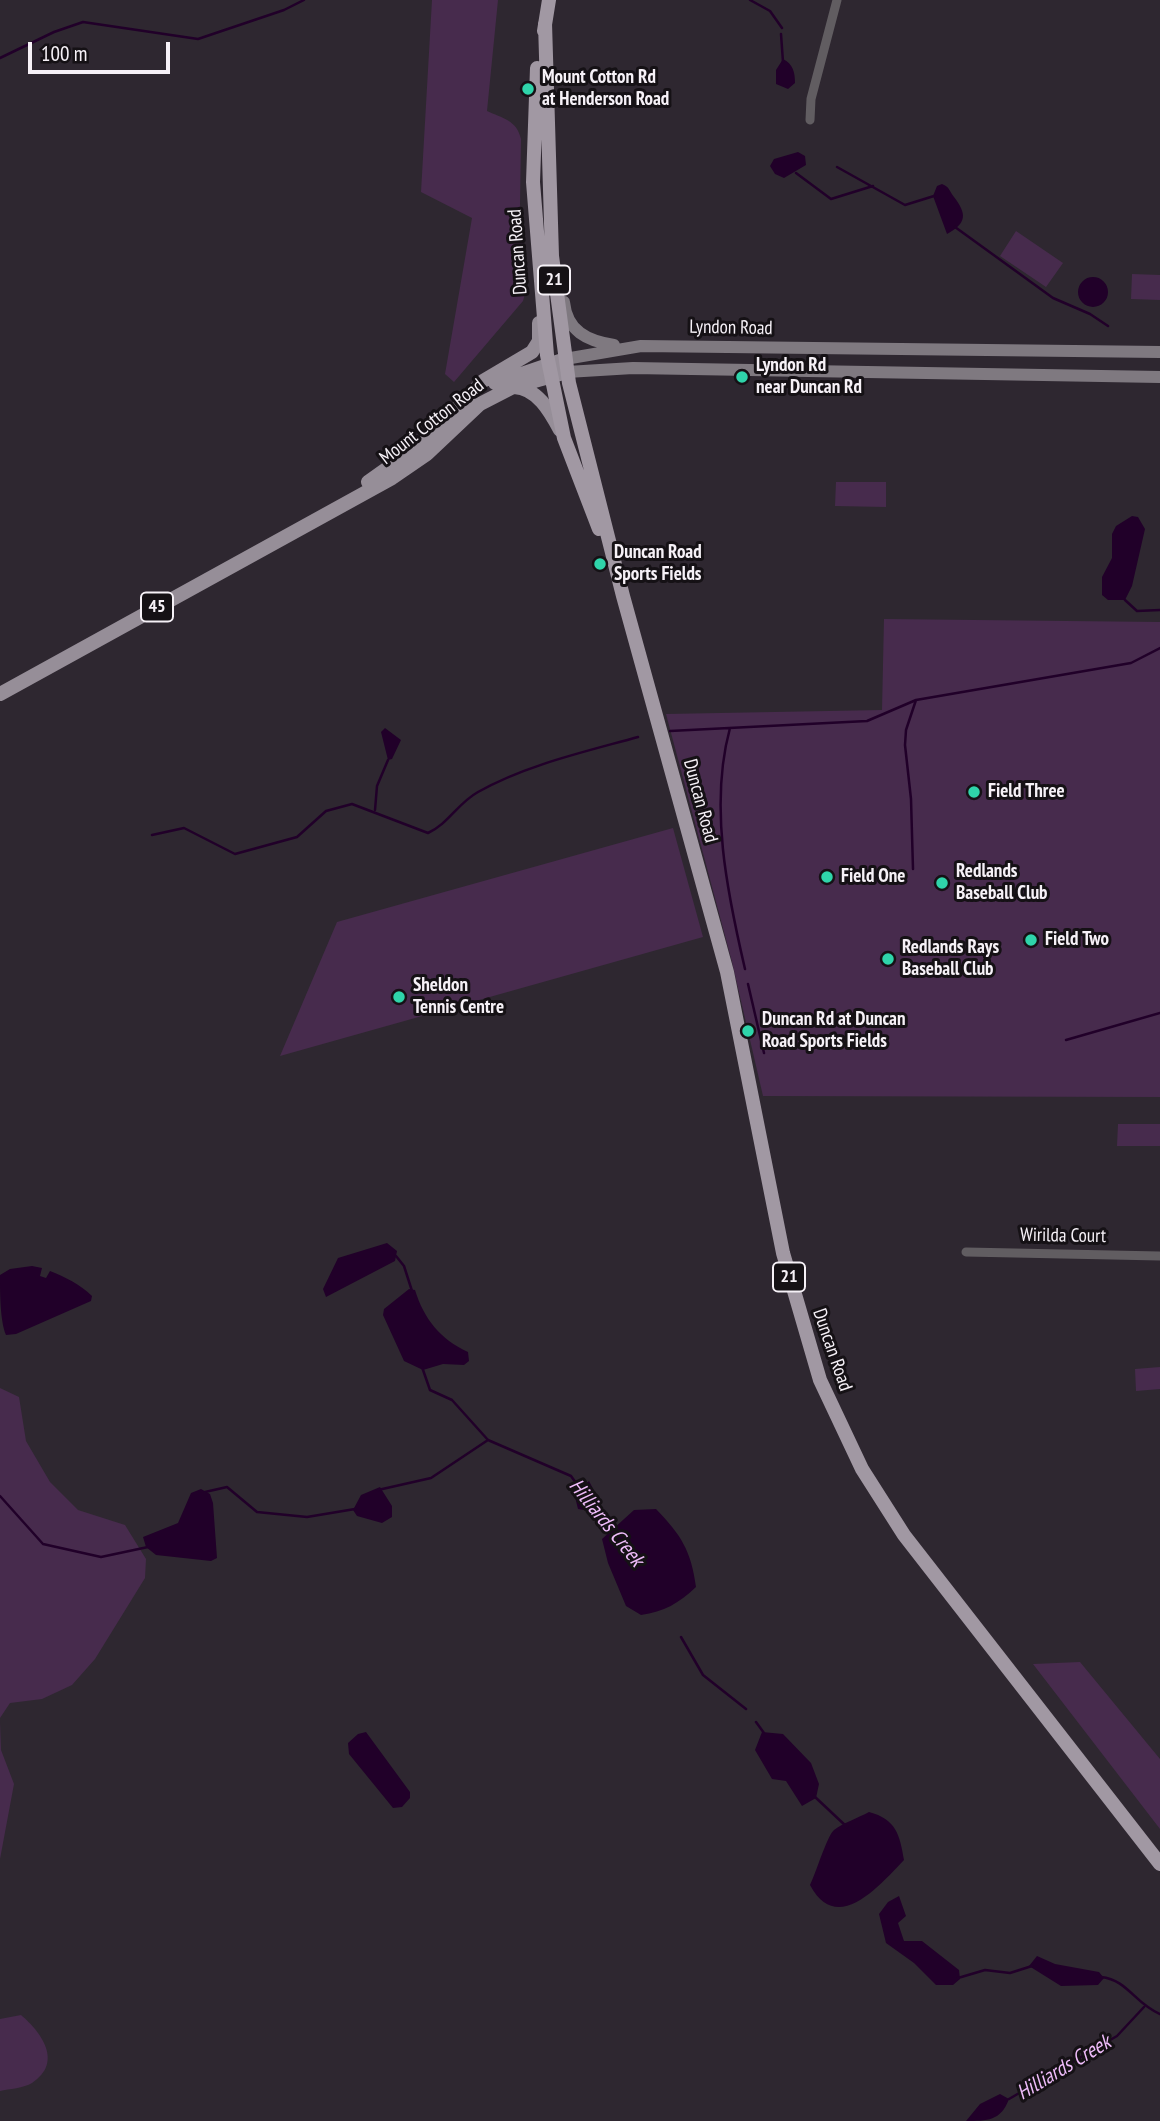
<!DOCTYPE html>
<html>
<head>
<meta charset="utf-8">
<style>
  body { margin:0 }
  #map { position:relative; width:1160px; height:2121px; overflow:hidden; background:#2e2730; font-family:"PT Sans Narrow",sans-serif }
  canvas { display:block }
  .scale { position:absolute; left:28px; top:42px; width:142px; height:32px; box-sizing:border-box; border:4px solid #f6f1f7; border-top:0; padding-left:9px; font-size:21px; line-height:24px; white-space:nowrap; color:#f6f1f7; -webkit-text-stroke:5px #151115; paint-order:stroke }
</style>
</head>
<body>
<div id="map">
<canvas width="1160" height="2121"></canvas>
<div class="scale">100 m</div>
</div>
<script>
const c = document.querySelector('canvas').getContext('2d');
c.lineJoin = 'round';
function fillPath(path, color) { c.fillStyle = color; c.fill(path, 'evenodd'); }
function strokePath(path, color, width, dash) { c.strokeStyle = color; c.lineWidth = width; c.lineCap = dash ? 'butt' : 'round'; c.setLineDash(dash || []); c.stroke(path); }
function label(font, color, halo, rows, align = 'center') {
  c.font = font + ' "PT Sans Narrow",sans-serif'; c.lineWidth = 6; c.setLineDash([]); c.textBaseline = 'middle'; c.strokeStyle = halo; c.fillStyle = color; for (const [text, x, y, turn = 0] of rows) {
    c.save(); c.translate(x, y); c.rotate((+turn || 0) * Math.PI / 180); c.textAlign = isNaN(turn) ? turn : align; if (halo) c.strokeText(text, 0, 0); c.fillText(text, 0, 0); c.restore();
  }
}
fillPath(new Path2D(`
  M 432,0 L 498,0 L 487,111 C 502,118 517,120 521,139 L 520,204 L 526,290 L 523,301 L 454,382 L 445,374 L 472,218 L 421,192 Z
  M 1016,231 L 1063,263 L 1046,287 L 1000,256 Z
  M 1132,274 L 1160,275 L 1160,300 L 1131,299 Z
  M 836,482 L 886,482 L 886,507 L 835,506 Z
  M 884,619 L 1160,622 L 1160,1097 L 763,1096 L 732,962 L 666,714 L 882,710 Z
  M 673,828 L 703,937 L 280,1056 L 337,922 Z
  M 1118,1124 L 1160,1124 L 1160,1146 L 1117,1146 Z
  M 1160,1367 L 1160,1389 L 1136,1391 L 1135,1369 Z
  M 0,1388 L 19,1397 L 26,1441 L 50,1482 L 78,1510 L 125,1525 L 146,1559 L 145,1578 L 95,1659 L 72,1685 L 42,1699 L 10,1703 L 0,1718 Z
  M 1080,1662 L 1160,1759 L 1160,1829 L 1033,1664 Z
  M 0,1722 L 1,1750 L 14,1784 L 0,1859 Z
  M 21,2015 C 41,2032 64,2062 32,2083 C 24,2088 9,2089 0,2091 L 0,2019 Z`), '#472b4d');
fillPath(new Path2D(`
  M 783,59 C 793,64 795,72 795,83 L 788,89 L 776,84 L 776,70 Z
  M 798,152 L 805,156 L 806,165 L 784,178 L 775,174 L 770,166 L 774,159 Z
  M 942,184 C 950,187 949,191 954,197 C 967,214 967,223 947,234 L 933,196 L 937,186 Z
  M1078 292a15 15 0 1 1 30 0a15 15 0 1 1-30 0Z
  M 1132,516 L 1138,517 L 1145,529 L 1132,586 L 1125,600 L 1108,600 L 1102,595 L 1102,577 L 1112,558 L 1112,534 L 1116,526 Z
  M 385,728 L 401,740 L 392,759 L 388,760 L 381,732 Z
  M 387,1243 L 397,1251 L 395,1261 L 326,1297 L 323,1289 L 338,1258 Z
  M 32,1266 L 42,1268 L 40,1276 L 46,1278 L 50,1271 C 65,1277 80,1284 92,1296 L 91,1301 L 16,1334 L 6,1335 C 0,1321 0,1292 0,1275 L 10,1269 Z
  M 409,1289 L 415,1290 C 424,1319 440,1339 468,1352 L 469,1361 L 464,1365 L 443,1364 L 423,1370 L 404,1361 L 383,1315 L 384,1309 Z
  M 589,1481 L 599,1500 L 590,1511 L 578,1509 L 574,1493 Z
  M 380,1487 L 392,1506 L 392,1517 L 382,1523 L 357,1516 L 353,1510 L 361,1495 Z
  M 201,1489 L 210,1494 L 213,1503 L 217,1558 L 211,1561 L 156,1555 L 146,1547 L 143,1537 L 178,1523 L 191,1493 Z
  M 656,1509 C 681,1535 691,1550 696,1587 C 679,1603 664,1612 641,1615 L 626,1606 L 608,1563 L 602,1539 L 634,1510 Z
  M 366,1732 L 410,1792 L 410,1798 L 402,1807 L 393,1808 L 349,1754 L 348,1743 L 358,1734 Z
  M 762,1732 L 783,1734 L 811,1763 L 819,1784 L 816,1798 L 802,1806 L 786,1781 L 772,1779 L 755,1750 Z
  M 869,1812 C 896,1819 900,1835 904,1860 C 879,1886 837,1936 810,1885 C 816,1873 827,1836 834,1830 C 843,1823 858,1818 869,1812 Z
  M 899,1896 L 906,1916 L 898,1923 L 904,1941 L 922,1941 L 959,1970 L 960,1979 L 953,1985 L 936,1985 L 914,1963 L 886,1943 L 879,1914 L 888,1902 Z
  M 1037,1956 L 1055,1964 L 1099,1972 L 1104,1978 L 1098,1985 L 1061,1986 L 1029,1966 Z
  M 1000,2094 L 1009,2099 C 1001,2121 987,2121 966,2121 L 980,2104 Z`), '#210029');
strokePath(new Path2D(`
  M 750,0 L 770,11 L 782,28
  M 781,34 L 783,62
  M 0,58 L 54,32 L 83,22 L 198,39 L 284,10 L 304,0
  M 837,167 L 905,205 L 934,196
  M 796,173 L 831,199 L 873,186
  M 955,227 L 1053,298 L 1090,314 L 1108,326
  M 1125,600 L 1137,611 L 1160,610
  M 730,728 C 709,805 727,892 745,969
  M 670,731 L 867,721 L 916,700 L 1131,663 L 1160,648
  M 375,810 L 377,786 L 388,760
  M 152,835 L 184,828 L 235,854 L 297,837 L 326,811 L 352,804 L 428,833 C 448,824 458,803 478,792 C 526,765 584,752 638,737
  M 913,869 L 911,799 L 905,745 L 906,730 L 916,700
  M 748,984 L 764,1053
  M 1066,1040 L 1160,1013
  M 396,1256 L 404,1266 L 412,1291
  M 422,1367 L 430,1390 L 452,1400 L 488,1440 L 571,1476 L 581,1490
  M 378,1490 L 431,1478 L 488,1440
  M 205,1492 L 227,1487 L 257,1512 L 307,1517 L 355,1509
  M 0,1496 L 43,1544 L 101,1557 L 148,1547
  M 595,1505 L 613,1531
  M 681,1637 L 703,1675 L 746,1709
  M 756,1722 L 764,1733
  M 814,1796 L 847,1827
  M 1101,1977 C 1128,1980 1134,2003 1160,2014
  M 958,1978 L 985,1970 L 1010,1973 L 1032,1966
  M 1009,2099 L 1117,2036 L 1144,2007`), '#210029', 2.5);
strokePath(new Path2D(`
  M 810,120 L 811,99 L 837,0
  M 966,1252 L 1160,1256`), '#615d61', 9);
strokePath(new Path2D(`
  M 564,302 C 567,331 587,341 614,345
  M 565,359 L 641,346 L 1160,352
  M 567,372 L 633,368 L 1160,377`), '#7f7980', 12);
strokePath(new Path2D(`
  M 495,383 L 565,359
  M 514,387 C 537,388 550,411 560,430
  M 368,482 L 423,443 L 483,381 L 532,352 L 539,341 L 539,323
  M 0,694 L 392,478 L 427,454 L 480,404 L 513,387 L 567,372`), '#968e98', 14);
strokePath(new Path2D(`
  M 545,23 L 552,256 L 569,383 L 623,596 L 727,972 L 783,1253 L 820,1380 L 862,1469 L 904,1535 L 1160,1864
  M 544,31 L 549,0
  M 537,68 L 533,182 L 547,355 L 564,438 L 599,529`), '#a198a3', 14);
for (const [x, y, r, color] of [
  [528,89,7,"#2fd4aa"],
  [742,377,7,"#2fd4aa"],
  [600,564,7,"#2fd4aa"],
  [974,792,7,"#2fd4aa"],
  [827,877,7,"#2fd4aa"],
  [942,883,7,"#2fd4aa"],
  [1031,940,7,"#2fd4aa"],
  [888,959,7,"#2fd4aa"],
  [399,997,7,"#2fd4aa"],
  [748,1031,7,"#2fd4aa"]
]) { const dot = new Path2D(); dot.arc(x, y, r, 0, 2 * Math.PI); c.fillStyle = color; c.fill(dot); strokePath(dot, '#151115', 2.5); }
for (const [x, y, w] of [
  [554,280,32],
  [157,607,32],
  [789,1277,32]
]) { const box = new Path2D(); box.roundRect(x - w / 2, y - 14.5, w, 29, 5); c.fillStyle = '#151115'; c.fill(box); strokePath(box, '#f6f1f7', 2); }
label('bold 18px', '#f6f1f7', null, [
  ["21",554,280],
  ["45",157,607],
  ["21",789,1277]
]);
label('bold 19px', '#f6f1f7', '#151115', [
  ["Mount Cotton Rd",542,78],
  ["at Henderson Road",542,100],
  ["Lyndon Rd",756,366],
  ["near Duncan Rd",756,388],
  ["Duncan Road",614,553],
  ["Sports Fields",614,575],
  ["Field Three",988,792],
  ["Redlands",956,872],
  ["Baseball Club",956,894],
  ["Field One",841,877],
  ["Field Two",1045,940],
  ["Redlands Rays",902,948],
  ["Baseball Club",902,970],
  ["Sheldon",413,986],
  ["Tennis Centre",413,1008],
  ["Duncan Rd at Duncan",762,1020],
  ["Road Sports Fields",762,1042]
], 'left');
label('19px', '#f6f1f7', '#151115', [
  ["Duncan Road",518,252,-94],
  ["Lyndon Road",731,328,1],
  ["Mount Cotton Road",432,422,-38],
  ["Duncan Road",700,801,75],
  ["Wirilda Court",1063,1236,1],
  ["Duncan Road",832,1350,71]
]);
label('italic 21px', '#efbcfa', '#151115', [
  ["Hilliards Creek",606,1523,51],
  ["Hilliards Creek",1064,2068,-31]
]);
</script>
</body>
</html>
